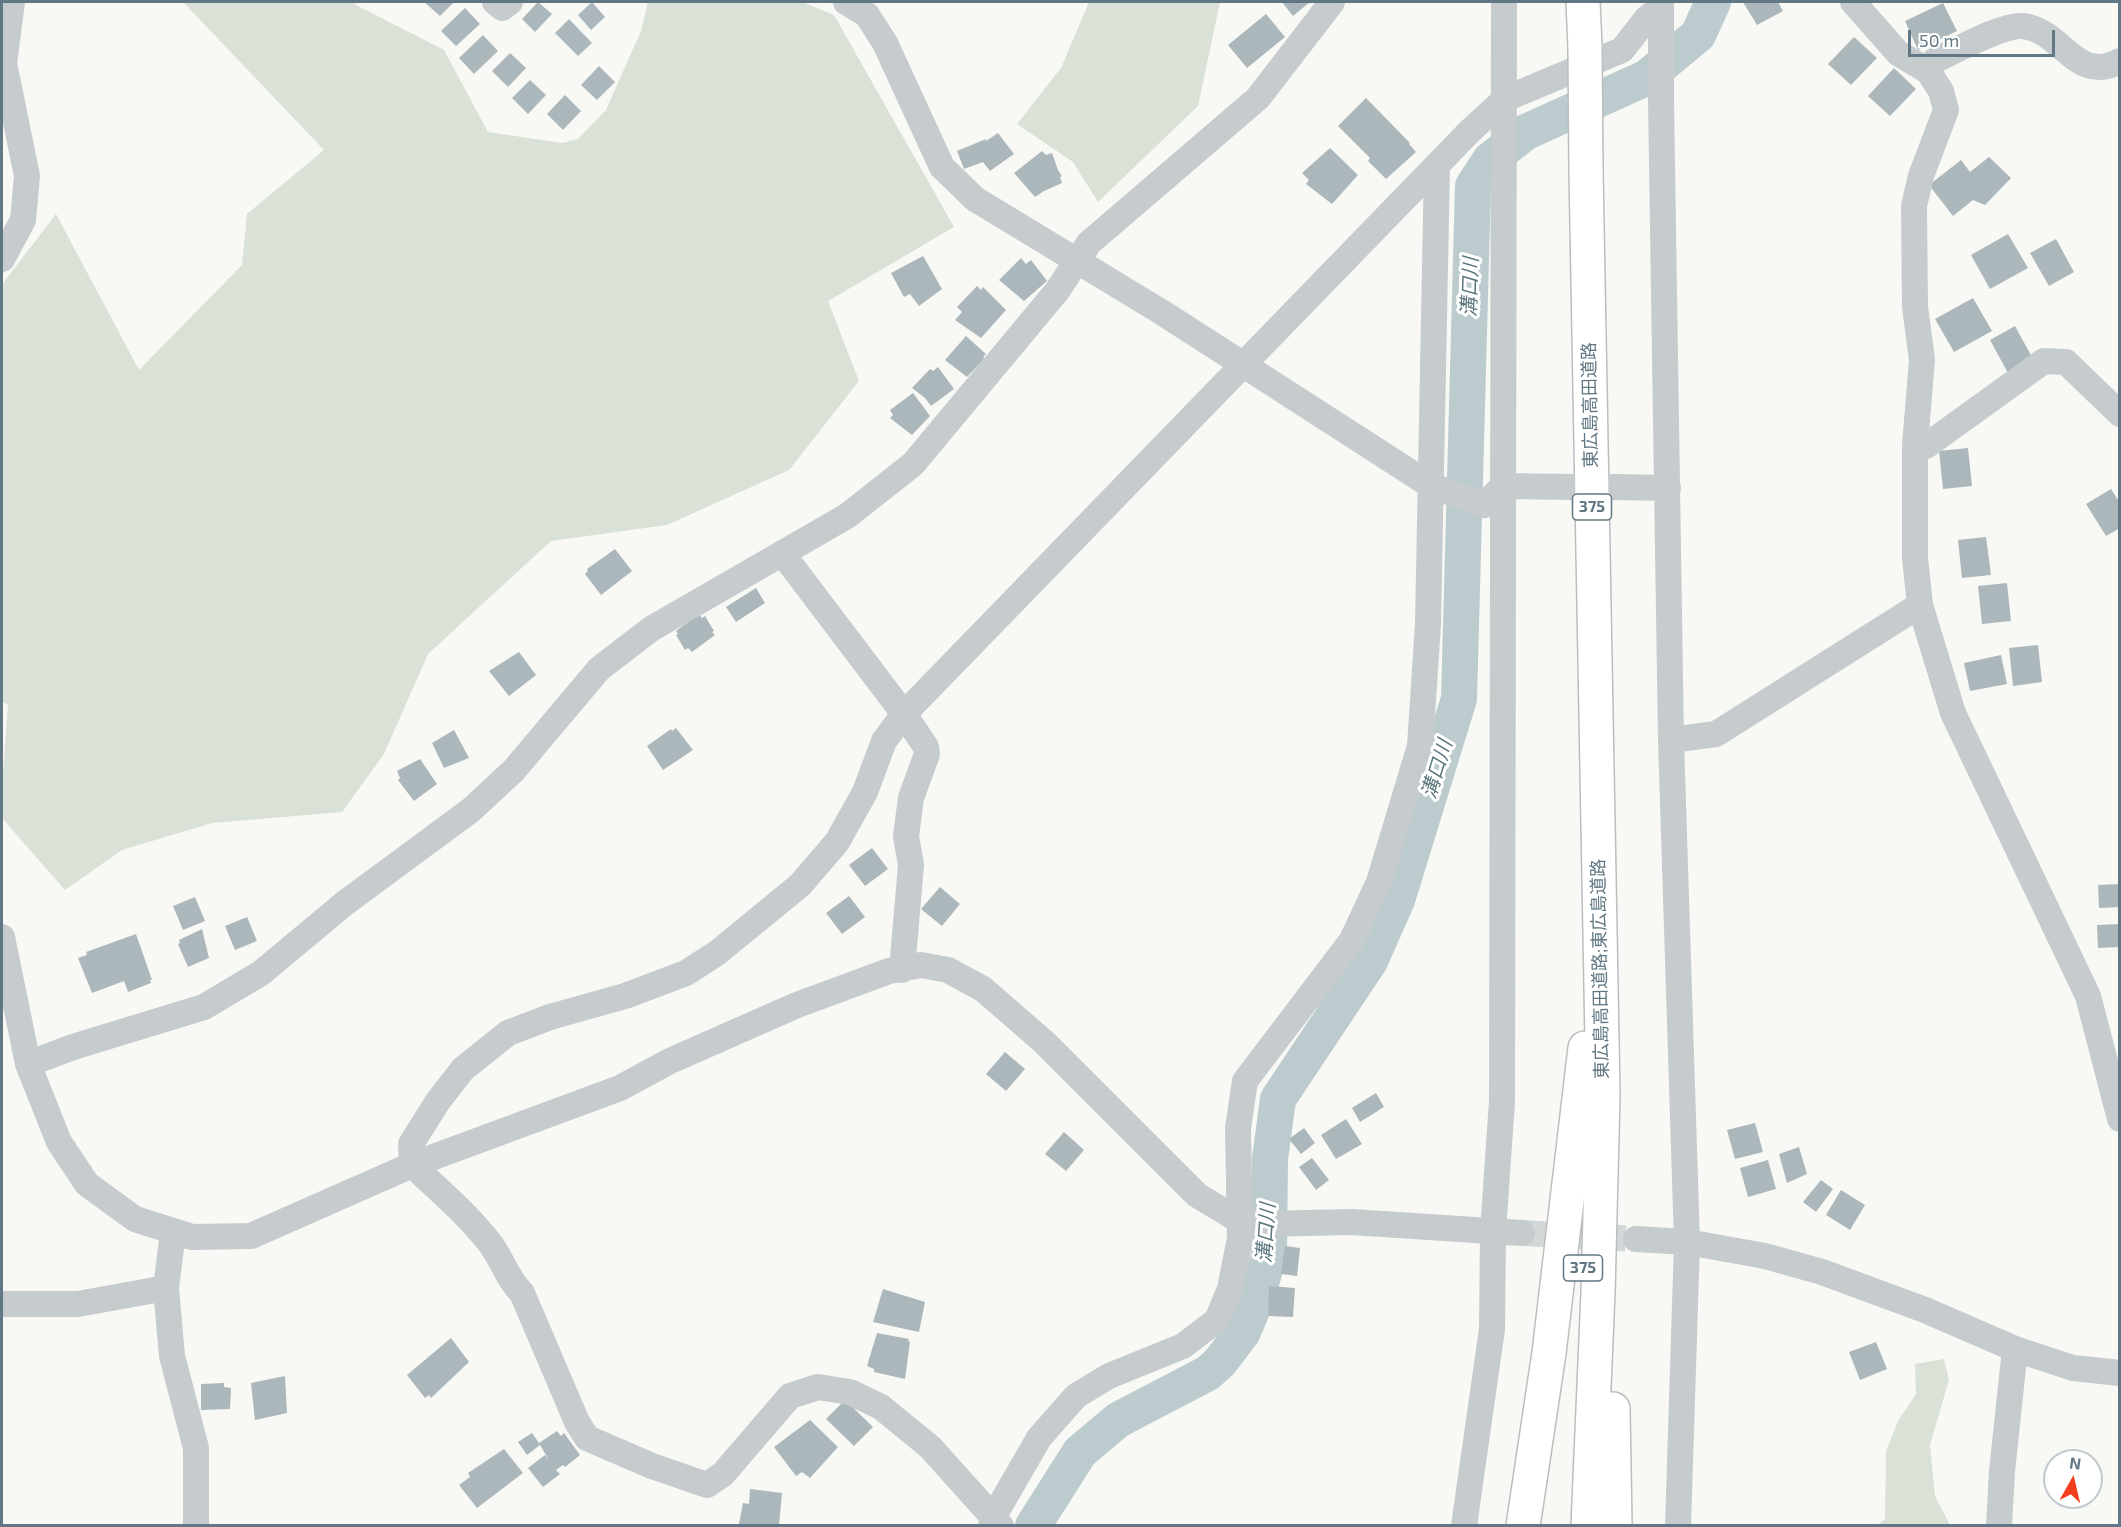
<!DOCTYPE html>
<html>
<head>
<meta charset="utf-8">
<style>
  body { margin:0 }
  #map { position:relative; width:2121px; height:1527px; overflow:hidden; background:#f8f8f5; font-family:"Exo 2",sans-serif }
  canvas { display:block }
  .frame { position:absolute; inset:0; border:3px solid #617783; pointer-events:none }
  .north { position:absolute; left:2043px; top:1449px; width:60px; height:60px; box-sizing:border-box; background:#fff; border:2px solid #c0c9cd; border-radius:50%; rotate:8deg; font-size:16px; font-weight:700; line-height:24px; text-align:center; color:#617783 }
  .north::after { content:''; display:block; margin:auto; width:21px; height:27px; background:#f33d1b; clip-path:polygon(50% 0,100% 100%,50% 72%,0 100%) }
  .scale { position:absolute; left:1908px; top:30px; width:147px; height:27px; box-sizing:border-box; border:3px solid #617783; border-top:0; padding-left:8px; font-size:18px; line-height:21px; white-space:nowrap; color:#617783; -webkit-text-stroke:4px #fff; paint-order:stroke }
</style>
</head>
<body>
<div id="map">
<canvas width="2121" height="1527"></canvas>
<div class="frame"></div>
<div class="north">N</div>
<div class="scale">50 m</div>
</div>
<script>
const c = document.querySelector('canvas').getContext('2d');
c.lineJoin = 'round';
function fillPath(path, color) { c.fillStyle = color; c.fill(path, 'evenodd'); }
function strokePath(path, color, width, dash) { c.strokeStyle = color; c.lineWidth = width; c.lineCap = dash ? 'butt' : 'round'; c.setLineDash(dash || []); c.stroke(path); }
function label(font, color, halo, rows, align = 'center') {
  c.font = font + ' "Exo 2","Noto Sans JP",sans-serif'; c.lineWidth = 6; c.setLineDash([]); c.textBaseline = 'middle'; c.strokeStyle = halo; c.fillStyle = color; for (const [text, x, y, turn = 0] of rows) {
    c.save(); c.translate(x, y); c.rotate((+turn || 0) * Math.PI / 180); c.textAlign = isNaN(turn) ? turn : align; if (halo) c.strokeText(text, 0, 0); c.fillText(text, 0, 0); c.restore();
  }
}
fillPath(new Path2D(`
  M 183,2 L 354,2 L 356,5 L 444,50 L 488,132 L 562,143 L 578,139 L 606,110 L 641,31 L 648,2 L 802,2 L 834,15 L 954,227 L 828,301 L 859,381 L 789,470 L 667,525 L 551,541 L 428,654 L 384,754 L 342,812 L 212,823 L 122,850 L 65,890 L 2,818 L 2,788 L 8,704 L 2,702 L 2,288 L 4,282 L 56,214 L 139,370 L 242,265 L 247,214 L 324,150 Z
  M 1089,2 L 1220,2 L 1198,106 L 1098,202 L 1073,162 L 1017,124 L 1061,68 Z
  M 1944,1359 L 1949,1380 L 1930,1445 L 1935,1496 L 1950,1525 L 1877,1525 L 1885,1519 L 1886,1452 L 1898,1421 L 1916,1394 L 1915,1364 Z`), '#dae1d6');
strokePath(new Path2D(`
  M 1033,1526 L 1080,1452 L 1118,1420 L 1208,1373 L 1220,1362 L 1243,1332 L 1257,1298 L 1269,1255 L 1270,1159 L 1278,1099 L 1370,961 L 1397,900 L 1459,699 L 1473,186 L 1490,160 L 1526,132 L 1646,78 L 1698,35 L 1713,2`), '#bccbce', 36);
fillPath(new Path2D(`
  M 424,2 L 454,2 L 440,16 Z
  M 538,2 L 552,14 L 535,32 L 522,19 Z
  M 592,2 L 605,17 L 591,30 L 578,15 Z
  M 1282,2 L 1310,2 L 1293,16 Z
  M 1743,2 L 1778,2 L 1783,11 L 1757,25 Z
  M 1943,3 L 1957,31 L 1918,50 L 1905,21 Z
  M 465,8 L 480,24 L 456,46 L 441,31 Z
  M 1266,14 L 1285,37 L 1247,68 L 1228,45 Z
  M 569,19 L 592,43 L 578,56 L 555,33 Z
  M 483,35 L 498,51 L 474,74 L 459,58 Z
  M 1854,37 L 1877,58 L 1851,85 L 1828,64 Z
  M 510,53 L 526,68 L 508,87 L 492,71 Z
  M 599,66 L 615,82 L 597,100 L 581,85 Z
  M 1894,68 L 1916,89 L 1890,116 L 1868,96 Z
  M 530,80 L 546,95 L 528,114 L 512,98 Z
  M 565,95 L 581,111 L 563,130 L 547,114 Z
  M 1366,98 L 1410,143 L 1409,144 L 1416,152 L 1386,179 L 1368,161 L 1370,158 L 1338,126 Z
  M 998,133 L 1014,154 L 990,171 L 983,162 L 964,169 L 957,151 L 986,139 L 986,141 Z
  M 1330,148 L 1358,175 L 1332,204 L 1306,184 L 1309,180 L 1302,173 Z
  M 1042,151 L 1046,155 L 1052,153 L 1058,170 L 1062,176 L 1060,177 L 1062,183 L 1044,191 L 1035,197 L 1014,173 Z
  M 1989,157 L 2011,178 L 1985,205 L 1973,200 L 1953,216 L 1929,185 L 1961,160 L 1970,172 Z
  M 2008,234 L 2028,268 L 1990,289 L 1971,255 Z
  M 2056,239 L 2074,272 L 2049,286 L 2030,253 Z
  M 923,256 L 942,289 L 919,306 L 910,294 L 904,297 L 891,273 Z
  M 1021,258 L 1026,264 L 1031,260 L 1047,281 L 1024,301 L 999,280 Z
  M 977,286 L 981,290 L 983,287 L 1006,310 L 981,338 L 955,320 L 962,312 L 957,307 Z
  M 1973,298 L 1992,331 L 1954,352 L 1935,319 Z
  M 2015,326 L 2033,359 L 2008,373 L 1990,340 Z
  M 966,336 L 986,354 L 983,357 L 985,358 L 967,377 L 945,360 Z
  M 938,367 L 954,389 L 931,406 L 925,398 L 912,388 L 930,369 L 933,371 Z
  M 913,393 L 930,416 L 912,435 L 890,418 L 893,415 L 890,410 Z
  M 1968,448 L 1972,486 L 1943,489 L 1939,451 Z
  M 2111,489 L 2120,503 L 2120,528 L 2106,536 L 2086,504 Z
  M 1986,537 L 1991,575 L 1962,578 L 1958,540 Z
  M 615,549 L 632,571 L 601,595 L 585,574 L 588,571 L 587,569 Z
  M 2007,583 L 2011,621 L 1982,624 L 1978,586 Z
  M 756,588 L 765,603 L 736,622 L 726,607 Z
  M 699,614 L 702,618 L 705,616 L 714,631 L 712,632 L 715,635 L 692,652 L 688,648 L 685,650 L 676,635 L 678,634 L 676,631 Z
  M 2038,645 L 2042,682 L 2013,686 L 2009,648 Z
  M 519,652 L 536,675 L 509,696 L 489,671 Z
  M 2001,655 L 2007,684 L 1970,691 L 1964,663 Z
  M 676,728 L 693,750 L 663,770 L 647,746 L 671,729 L 672,731 Z
  M 454,730 L 469,758 L 444,768 L 432,743 Z
  M 420,759 L 437,784 L 414,801 L 398,780 L 400,778 L 397,771 Z
  M 872,848 L 888,869 L 865,886 L 849,865 Z
  M 2120,884 L 2120,907 L 2099,908 L 2098,885 Z
  M 940,887 L 960,904 L 942,926 L 921,909 Z
  M 849,896 L 865,917 L 842,934 L 826,913 Z
  M 195,897 L 205,921 L 183,930 L 173,906 Z
  M 247,917 L 257,941 L 235,950 L 225,926 Z
  M 2120,924 L 2120,947 L 2098,948 L 2097,925 Z
  M 202,929 L 209,958 L 188,967 L 178,944 L 180,943 L 179,940 Z
  M 136,934 L 152,980 L 150,980 L 151,983 L 128,992 L 124,981 L 92,993 L 78,958 L 87,955 L 86,952 Z
  M 1005,1052 L 1025,1069 L 1006,1091 L 986,1074 Z
  M 1376,1093 L 1384,1107 L 1360,1122 L 1352,1108 Z
  M 1346,1119 L 1362,1144 L 1336,1159 L 1321,1135 Z
  M 1755,1123 L 1763,1152 L 1735,1159 L 1727,1130 Z
  M 1304,1128 L 1315,1143 L 1301,1154 L 1289,1139 Z
  M 1064,1132 L 1084,1150 L 1066,1171 L 1045,1154 Z
  M 1799,1147 L 1807,1174 L 1787,1183 L 1779,1154 Z
  M 1312,1158 L 1329,1180 L 1316,1190 L 1299,1167 Z
  M 1768,1160 L 1776,1189 L 1748,1197 L 1740,1168 Z
  M 1821,1180 L 1833,1189 L 1816,1212 L 1803,1202 Z
  M 1841,1190 L 1865,1205 L 1850,1230 L 1826,1215 Z
  M 1285,1246 L 1300,1248 L 1297,1276 L 1281,1274 Z
  M 1269,1286 L 1295,1288 L 1293,1317 L 1268,1316 Z
  M 883,1289 L 925,1302 L 919,1332 L 873,1322 Z
  M 877,1333 L 909,1339 L 908,1341 L 910,1342 L 905,1379 L 874,1372 L 874,1369 L 867,1366 Z
  M 451,1338 L 469,1362 L 431,1398 L 429,1395 L 425,1398 L 407,1375 Z
  M 1876,1342 L 1887,1369 L 1860,1380 L 1849,1352 Z
  M 285,1376 L 287,1413 L 255,1420 L 251,1383 Z
  M 224,1383 L 224,1387 L 231,1388 L 230,1409 L 201,1410 L 201,1384 Z
  M 845,1400 L 873,1427 L 854,1446 L 826,1419 Z
  M 810,1420 L 838,1447 L 810,1478 L 802,1472 L 796,1476 L 774,1447 Z
  M 557,1431 L 561,1436 L 564,1433 L 580,1455 L 565,1467 L 563,1465 L 556,1470 L 560,1474 L 543,1487 L 528,1468 L 545,1455 L 549,1460 L 540,1445 L 527,1455 L 518,1442 L 532,1433 L 539,1443 Z
  M 504,1449 L 523,1473 L 477,1508 L 459,1485 L 470,1477 L 468,1473 Z
  M 750,1489 L 782,1493 L 779,1526 L 739,1524 L 743,1503 L 749,1504 Z`), '#acb7bb');
strokePath(new Path2D(`
  M 1522,1233 L 1636,1239`), '#d2d8d8', 26, [26, 13]);
const highway = new Path2D(`
  M 1583,2 L 1585,47
  M 1586,171 L 1603,1095 L 1598,1293 L 1588,1526
  M 1613,1409 L 1615,1526
  M 1523,1526 L 1549,1353 L 1585,1048`);
strokePath(highway, '#babec1', 36);
strokePath(new Path2D(`
  M 495,2 L 502,8 L 510,2
  M 846,2 L 867,15 L 885,43 L 942,167 L 975,199 L 1163,313 L 1430,485 L 1484,505 L 1503,486 L 1573,487
  M 1661,2 L 1661,100 L 1671,740 L 1687,1242 L 1678,1526
  M 1853,2 L 1898,53 L 1928,71 L 1941,91 L 1946,110 L 1921,176 L 1914,206 L 1915,307 L 1922,360 L 1915,445 L 1915,558 L 1920,605 L 1953,713 L 2088,996 L 2120,1119
  M 1928,71 L 1934,61 C 1955,51 2002,24 2023,26 C 2063,31 2076,85 2120,61
  M 2,259 L 23,220 L 27,176 L 4,63 L 12,2
  M 1915,445 L 1926,446 L 2044,361 L 2066,362 L 2120,414
  M 1612,487 L 1668,488
  M 782,553 L 904,714 L 926,747 L 927,754 L 911,798 L 906,836 L 911,865 L 902,970
  M 1671,740 L 1716,734 L 1920,605
  M 2,937 L 28,1064 L 59,1142 L 87,1184 L 135,1219 L 192,1237 L 251,1236 L 412,1165 L 620,1088 L 670,1061 L 797,1005 L 889,971 L 921,965 L 948,970 L 983,989 L 1044,1042 L 1197,1195 L 1240,1221 L 1263,1224 L 1351,1222 L 1522,1233
  M 28,1064 L 73,1047 L 204,1007 L 261,973 L 345,903 L 471,810 L 514,770 L 599,669 L 651,629 L 847,516 L 913,464 L 1057,291 L 1089,243 L 1258,98 L 1332,2
  M 173,1232 L 166,1288 L 172,1356 L 196,1448 L 196,1526
  M 1636,1239 L 1687,1242 L 1765,1256 L 1822,1272 L 1925,1310 L 2015,1349 L 2073,1368 L 2120,1373
  M 2,1304 L 78,1304 L 166,1288
  M 991,1526 L 994,1516 L 1039,1438 L 1076,1396 L 1109,1376 L 1183,1346 L 1217,1320 L 1230,1289 L 1240,1238 L 1238,1128 L 1245,1081 L 1352,940 L 1379,882 L 1420,746 L 1428,624 L 1437,165
  M 1001,1526 L 930,1447 L 881,1407 L 850,1392 L 818,1387 L 790,1396 L 723,1474 L 707,1485 L 652,1466 L 587,1438 L 577,1422 L 522,1293 C 507,1279 502,1258 489,1242 C 467,1214 438,1189 412,1165 L 411,1144 L 438,1101 L 463,1069 L 508,1033 L 550,1017 L 625,996 L 686,973 L 717,953 L 800,885 L 837,842 L 865,792 L 884,741 L 904,714 L 1470,131 L 1505,99 L 1622,50 L 1647,18 L 1661,8
  M 1464,1526 L 1492,1329 L 1493,1232 L 1502,1101 L 1504,2
  M 1999,1526 L 2002,1471 L 2015,1349`), '#c6cbce', 26);
strokePath(highway, '#fff', 33);
const highwayBridge = new Path2D(`
  M 1585,47 L 1586,171`);
strokePath(highwayBridge, '#babec1', 36, []);
strokePath(highwayBridge, '#fff', 33);
for (const [x, y, w] of [
  [1592,507,39],
  [1583,1268,39]
]) { const box = new Path2D(); box.roundRect(x - w / 2, y - 13, w, 26, 4.5); c.fillStyle = '#fff'; c.fill(box); strokePath(box, '#617783', 1.5); }
label('bold 16px', '#617783', null, [
  ["375",1592,507],
  ["375",1583,1268]
]);
label('18px', '#617783', '#fff', [
  ["東広島高田道路",1590,405,-91],
  ["東広島高田道路;東広島道路",1600,969,-91]
]);
label('italic 20px', '#5b777d', '#fff', [
  ["溝口川",1470,287,-88],
  ["溝口川",1437,769,-73],
  ["溝口川",1266,1233,-86]
]);
</script>
</body>
</html>
